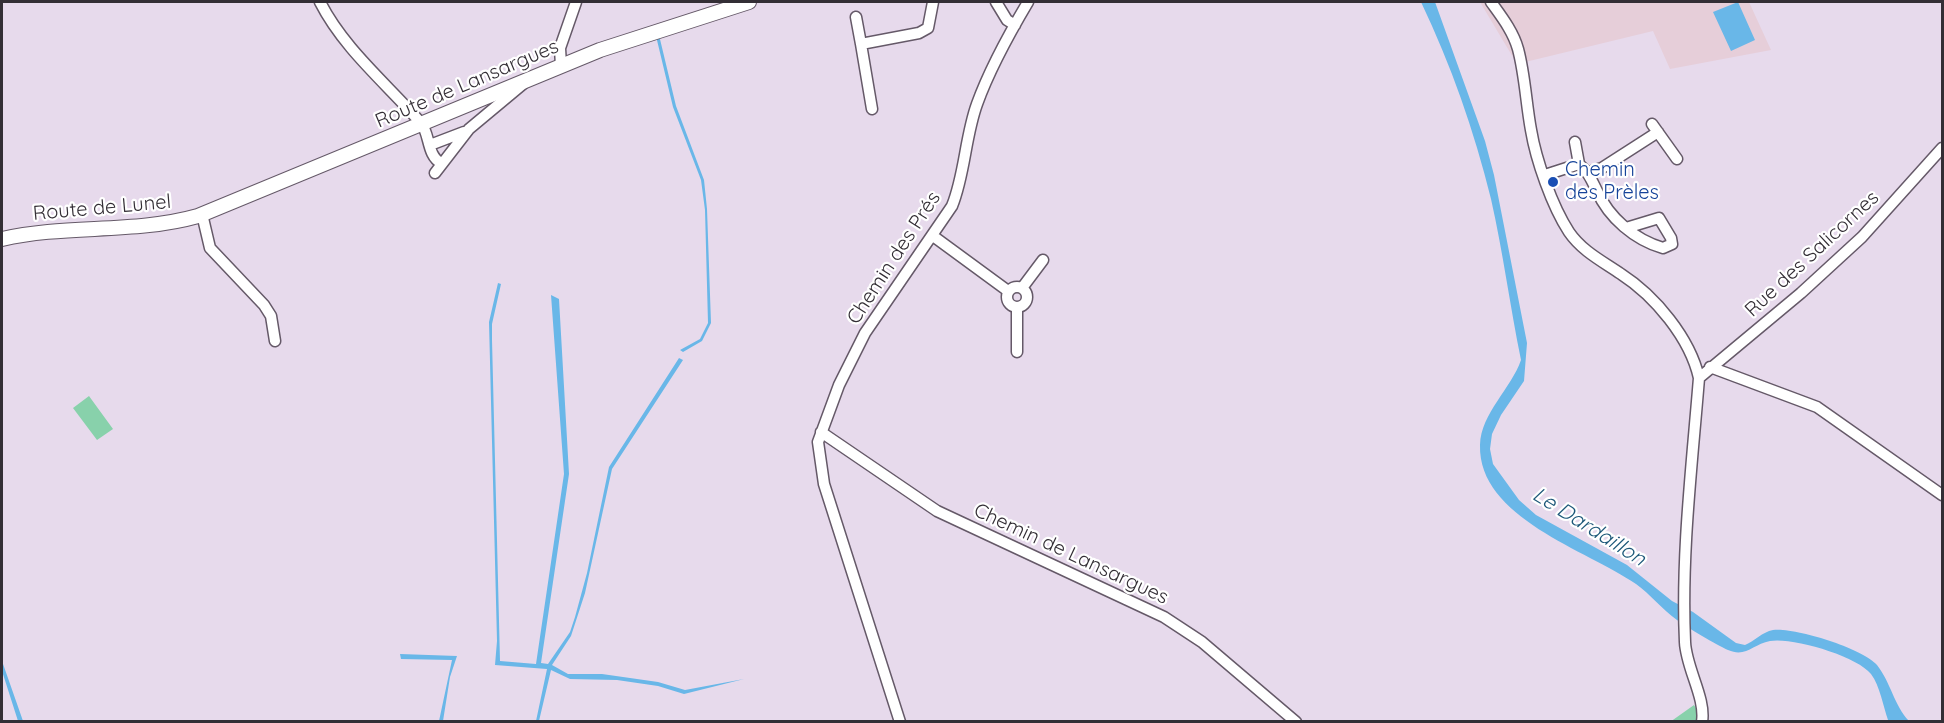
<!DOCTYPE html>
<html>
<head>
<meta charset="utf-8">
<style>
  body { margin:0 }
  #map { position:relative; width:1944px; height:723px; overflow:hidden; background:#e7daec; font-family:Quicksand,sans-serif }
  canvas { display:block }
  .frame { position:absolute; inset:0; border:3px solid #332e35; pointer-events:none }
</style>
</head>
<body>
<div id="map">
<canvas width="1944" height="723"></canvas>
<div class="frame"></div>
</div>
<script>
const c = document.querySelector('canvas').getContext('2d');
c.lineJoin = 'round';
function fillPath(path, color) { c.fillStyle = color; c.fill(path, 'evenodd'); }
function strokePath(path, color, width, dash) { c.strokeStyle = color; c.lineWidth = width; c.lineCap = dash ? 'butt' : 'round'; c.setLineDash(dash || []); c.stroke(path); }
function label(font, color, halo, rows, align = 'center') {
  c.font = font + ' Quicksand,sans-serif'; c.lineWidth = 4.5; c.setLineDash([]); c.textBaseline = 'middle'; c.strokeStyle = halo; c.fillStyle = color; for (const [text, x, y, turn = 0] of rows) {
    c.save(); c.translate(x, y); c.rotate((+turn || 0) * Math.PI / 180); c.textAlign = isNaN(turn) ? turn : align; if (halo) c.strokeText(text, 0, 0); c.fillText(text, 0, 0); c.restore();
  }
}
fillPath(new Path2D(`
  M 1480,2 L 1749,2 L 1771,50 L 1670,69 L 1653,31 L 1517,64 Z`), '#e6ced9');
fillPath(new Path2D(`
  M 89,396 L 113,429 L 97,440 L 73,408 Z
  M 1694,705 L 1698,712 L 1697,721 L 1670,722 Z`), '#88d1ab');
fillPath(new Path2D(`
  M 1421,2 L 1435,2 L 1485,141 L 1494,175 L 1527,343 L 1524,381 L 1501,415 L 1492,434 L 1490,449 L 1493,464 L 1519,500 L 1536,515 L 1627,565 L 1672,601 L 1693,612 L 1736,643 L 1745,645 C 1755,641 1762,632 1773,630 C 1795,627 1864,649 1877,665 C 1891,683 1894,705 1909,721 L 1888,720 C 1883,706 1880,686 1871,674 C 1857,656 1792,637 1770,641 C 1753,644 1746,658 1728,650 C 1717,645 1686,627 1677,620 C 1662,609 1650,594 1636,584 C 1587,550 1478,518 1480,445 C 1481,413 1511,389 1521,360 C 1510,306 1503,252 1491,199 C 1474,130 1451,65 1421,2 Z
  M 1738,2 L 1755,40 L 1731,51 L 1713,12 Z
  M 659,35 L 676,106 L 704,180 L 707,209 L 711,323 L 702,341 L 683,352 L 680,350 L 700,339 L 708,323 L 705,210 L 701,180 L 673,107 L 656,36 Z
  M 498,283 L 501,284 L 492,324 L 492,340 L 500,661 L 536,664 L 564,474 L 551,295 L 559,299 L 569,474 L 541,663 L 548,664 L 570,632 L 575,617 L 587,573 L 609,467 L 679,358 L 683,360 L 612,469 L 585,593 L 571,636 L 552,665 L 568,674 L 602,674 L 658,682 L 685,690 L 744,679 L 684,694 L 658,686 L 617,680 L 570,679 L 551,670 L 539,721 L 536,721 L 547,669 L 495,665 L 497,641 L 489,322 Z
  M 400,654 L 457,656 L 450,677 L 443,721 L 439,721 L 452,660 L 401,659 Z
  M 2,661 L 23,721 L 18,721 L 2,671 Z`), '#69b7e8');
const minor = new Path2D(`
  M 320,2 C 344,49 386,83 421,123 C 430,134 427,156 441,163
  M 996,2 L 1007,20 L 1015,25
  M 1491,2 C 1501,16 1513,31 1518,49 C 1525,75 1526,103 1531,130 C 1536,160 1552,206 1569,232 C 1582,251 1602,261 1621,274 C 1655,296 1690,338 1699,378 C 1692,465 1681,555 1685,642 C 1686,668 1706,698 1702,722
  M 856,17 L 861,44 L 919,33 L 928,28 L 933,2
  M 861,44 L 872,109
  M 561,66 L 560,48 L 576,2
  M 1652,124 L 1677,159
  M 1575,142 L 1579,164
  M 430,145 L 464,132
  M 1579,164 C 1589,173 1591,179 1597,191 C 1609,218 1635,240 1663,248 L 1672,244 L 1671,238 L 1659,218 L 1626,228
  M 1589,172 L 1602,168 L 1658,132
  M 435,173 L 469,129 L 523,84
  M 1545,175 L 1579,164
  M 202,214 L 210,248 L 264,305 L 271,316 L 275,341
  M 933,236 L 1008,291
  M1007 297a10 10 0 1 1 20 0a10 10 0 1 1-20 0Z
  M 1022,288 L 1043,260
  M 1017,307 L 1017,352
  M 1710,367 L 1817,407 L 1942,495
  M 1699,378 L 1801,293 L 1862,237 L 1942,148
  M 821,432 L 937,511 L 1164,617 L 1202,642 L 1296,722
  M 900,722 L 824,484 L 818,442 L 839,385 L 865,333 L 952,206 C 965,174 965,137 977,104 C 990,68 1009,34 1028,2`);
const major = new Path2D(`
  M 2,239 C 66,224 134,234 198,216 L 600,50 L 749,2`);
strokePath(minor, '#655968', 13);
strokePath(major, '#655968', 16);
strokePath(minor, '#fff', 10);
strokePath(major, '#fff', 14);
for (const [x, y, r, color] of [
  [1553,182,6,"#1a4fb4"]
]) { const dot = new Path2D(); dot.arc(x, y, r, 0, 2 * Math.PI); c.fillStyle = color; c.fill(dot); strokePath(dot, '#fff', 2); }
label('20px', '#332e35', '#fff', [
  ["Route de Lansargues",467,84,-23],
  ["Route de Lunel",102,208,-5],
  ["Rue des Salicornes",1812,254,-43],
  ["Chemin des Prés",894,258,-57],
  ["Chemin de Lansargues",1071,554,25]
]);
label('20px', '#164399', '#fff', [
  ["Chemin",1565,170],
  ["des Prèles",1565,193]
], 'left');
label('italic 21px', '#1d5879', '#fff', [
  ["Le Dardaillon",1589,527,32]
]);
</script>
</body>
</html>
